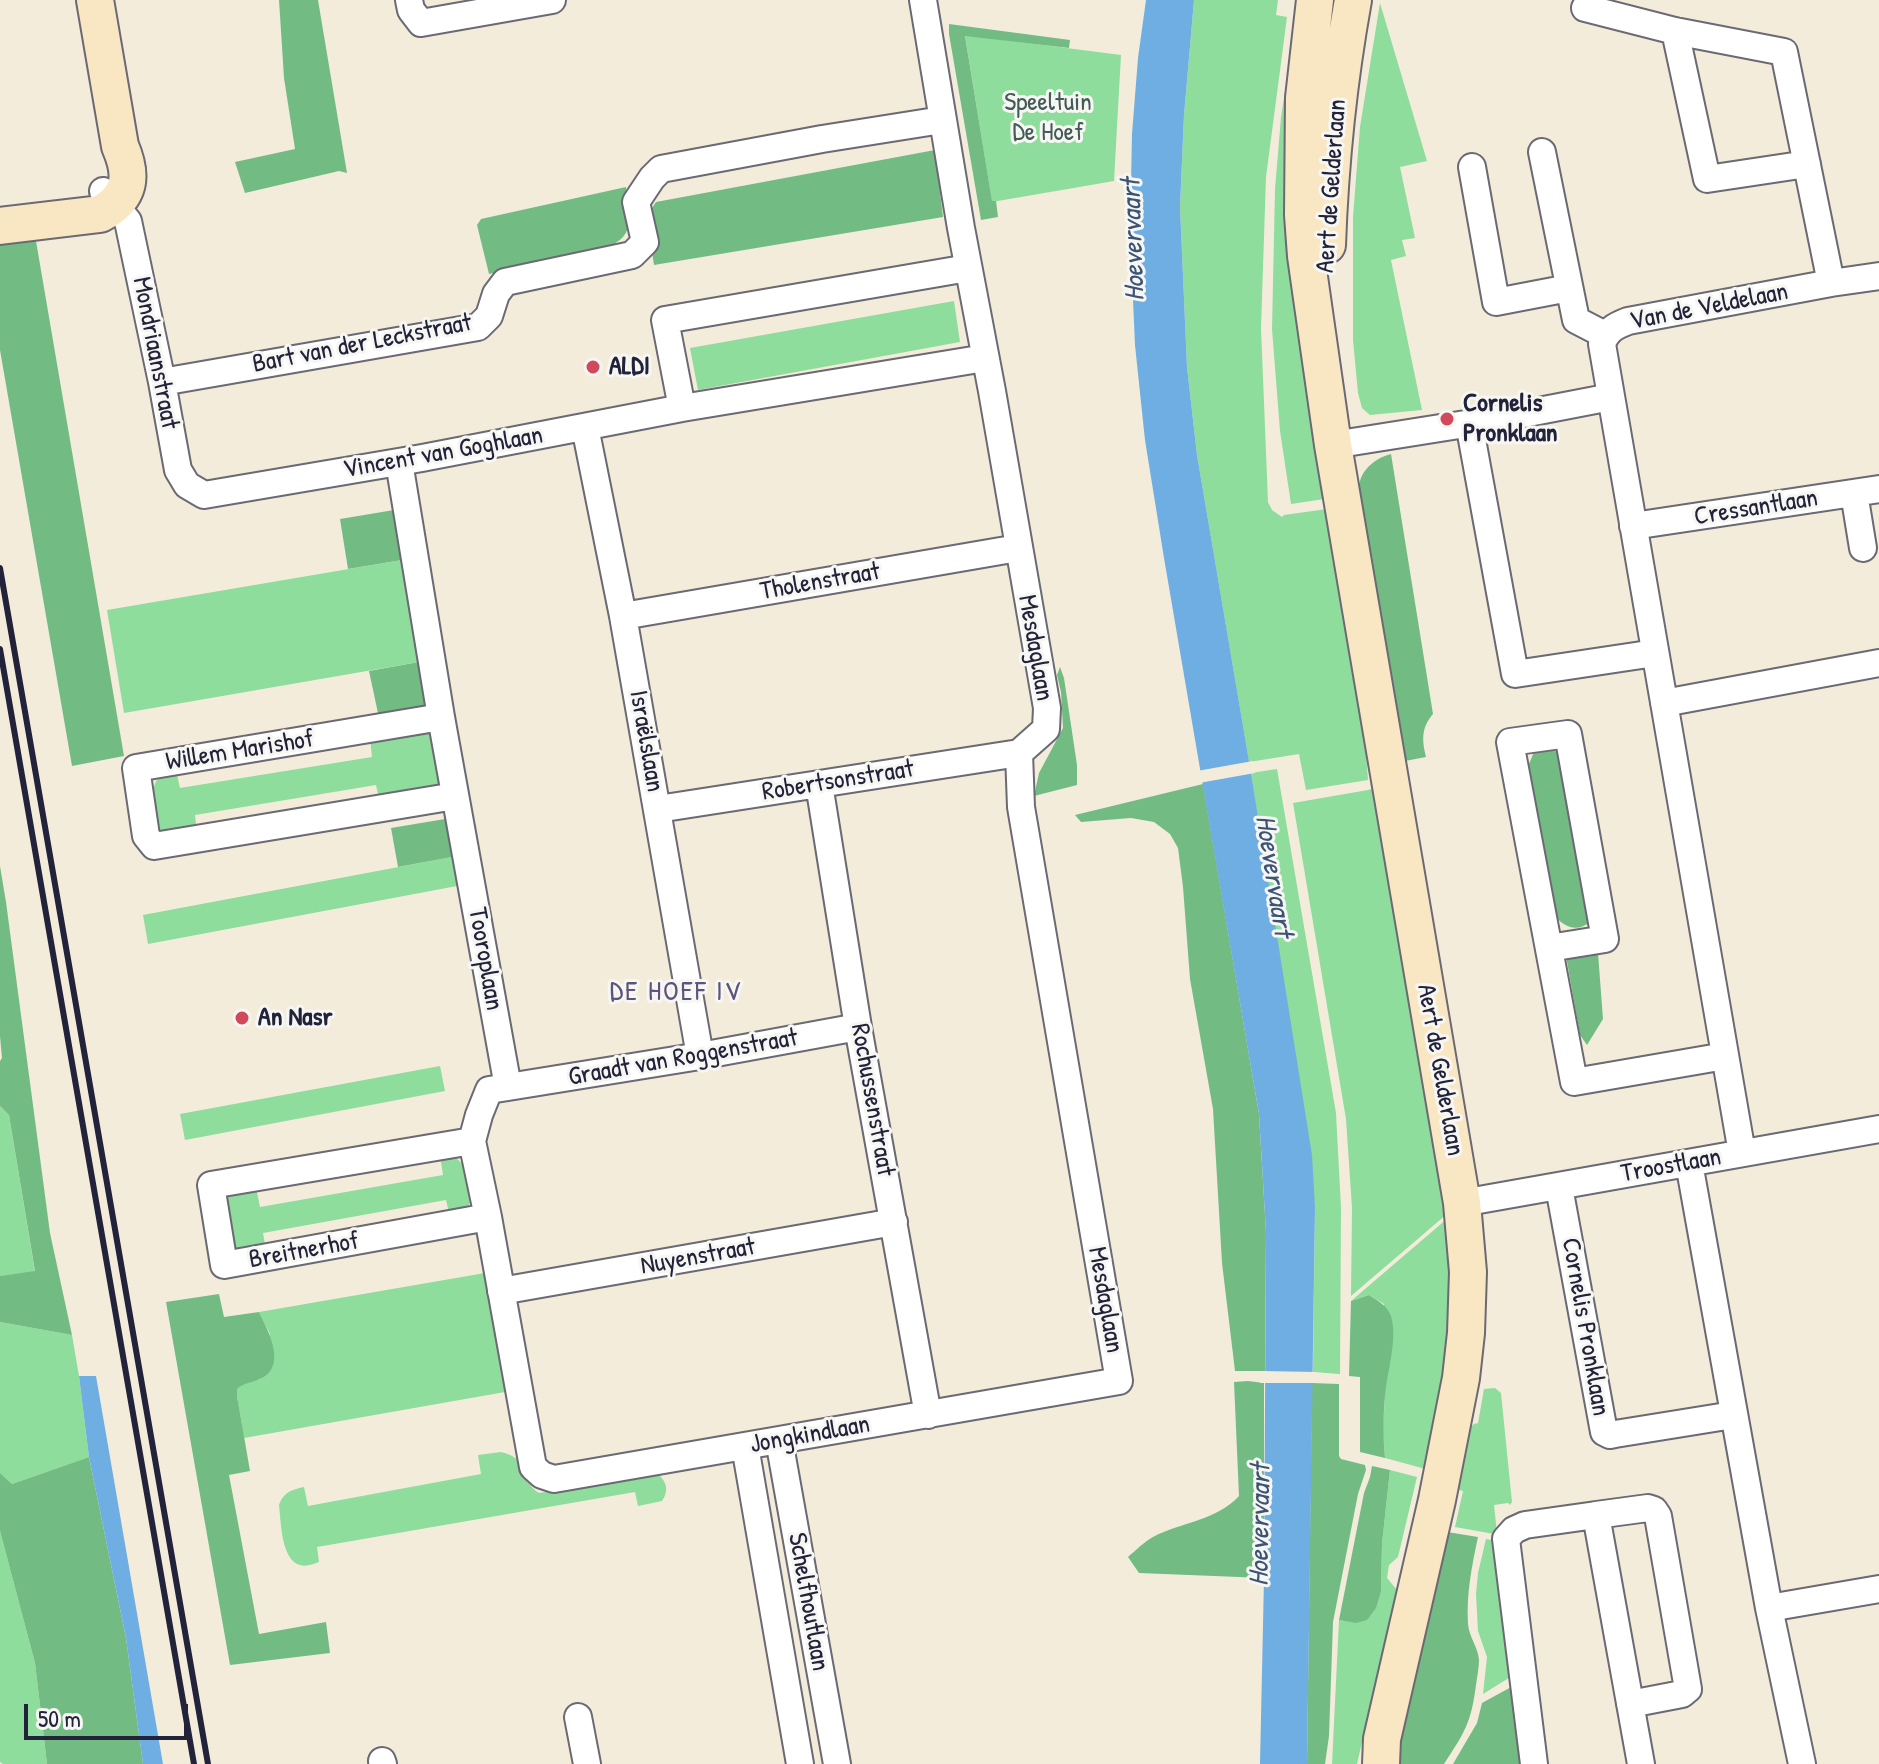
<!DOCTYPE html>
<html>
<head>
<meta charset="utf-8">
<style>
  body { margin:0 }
  #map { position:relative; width:1879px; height:1764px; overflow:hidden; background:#f3ecdb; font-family:"Patrick Hand",sans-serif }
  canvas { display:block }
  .scale { position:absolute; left:24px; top:1704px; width:164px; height:36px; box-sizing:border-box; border:4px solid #22223b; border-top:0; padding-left:10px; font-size:24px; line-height:28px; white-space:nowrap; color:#22223b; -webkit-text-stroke:6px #f6f6f2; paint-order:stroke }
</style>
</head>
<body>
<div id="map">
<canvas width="1879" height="1764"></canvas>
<div class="scale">50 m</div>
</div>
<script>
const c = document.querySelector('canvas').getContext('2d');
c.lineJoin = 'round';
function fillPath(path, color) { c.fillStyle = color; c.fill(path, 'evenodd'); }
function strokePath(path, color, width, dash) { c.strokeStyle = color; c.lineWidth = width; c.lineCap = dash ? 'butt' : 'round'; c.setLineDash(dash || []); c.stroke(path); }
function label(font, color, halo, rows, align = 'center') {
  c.font = font + ' "Patrick Hand",sans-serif'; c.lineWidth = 6; c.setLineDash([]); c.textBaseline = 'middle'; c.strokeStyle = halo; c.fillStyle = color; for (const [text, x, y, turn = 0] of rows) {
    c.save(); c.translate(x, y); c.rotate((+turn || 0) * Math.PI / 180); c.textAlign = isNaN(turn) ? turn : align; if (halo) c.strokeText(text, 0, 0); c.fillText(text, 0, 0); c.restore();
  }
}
fillPath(new Path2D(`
  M 1194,0 L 1278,0 L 1276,15 L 1287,17 L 1266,177 L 1261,328 L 1268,502 L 1272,510 L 1282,517 L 1284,515 L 1327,509 L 1364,724 L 1368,780 L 1306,790 L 1299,754 L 1249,762 L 1197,455 L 1187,367 L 1180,207 L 1184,115 Z
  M 1299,0 L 1331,498 L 1291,504 L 1280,431 L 1272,329 L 1275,189 L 1281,117 Z
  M 1380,3 L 1427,161 L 1400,167 L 1415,238 L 1402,240 L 1406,256 L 1391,260 L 1422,410 L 1370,415 L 1362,408 L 1358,393 L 1353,340 L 1353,217 L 1360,127 Z
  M 965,35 L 1121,55 L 1114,181 L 992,202 Z
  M 954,301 L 960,342 L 698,390 L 690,348 Z
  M 402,560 L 419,662 L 124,713 L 107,610 Z
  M 438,727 L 449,792 L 380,803 L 376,785 L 195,815 L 197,833 L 163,833 L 160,829 C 155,804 142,776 176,770 L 180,788 L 372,757 L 370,738 Z
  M 1277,769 L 1336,1113 L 1341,1208 L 1340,1374 L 1313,1372 L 1315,1207 L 1251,773 Z
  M 1380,786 L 1454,1208 L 1351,1296 L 1352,1208 L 1346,1119 L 1293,803 L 1368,790 Z
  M 452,857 L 457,886 L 148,944 L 143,915 Z
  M 440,1066 L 445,1091 L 185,1140 L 180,1114 Z
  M 0,1106 L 9,1115 L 35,1272 L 0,1276 Z
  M 450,1153 C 474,1171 477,1187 466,1214 L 450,1217 L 446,1200 L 263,1233 L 266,1250 L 240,1252 L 233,1249 L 222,1202 L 228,1195 L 256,1187 L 260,1207 L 443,1175 L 440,1155 Z
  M 1455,1212 L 1457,1243 L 1433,1471 L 1385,1458 L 1383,1429 L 1385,1395 L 1384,1304 L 1369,1295 L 1351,1301 Z
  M 485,1273 L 505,1392 L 244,1438 L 237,1396 L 237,1389 L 244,1383 L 261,1379 L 270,1334 L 259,1312 Z
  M 0,1322 L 72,1335 L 79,1376 L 89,1457 L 12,1484 L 0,1473 Z
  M 1495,1388 L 1501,1393 L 1512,1502 L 1510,1505 L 1508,1503 L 1494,1505 L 1497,1533 L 1494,1534 L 1455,1527 L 1463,1491 L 1452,1488 L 1465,1432 L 1474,1424 L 1478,1423 L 1484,1389 Z
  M 501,1452 C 532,1459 520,1482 539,1493 L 658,1474 C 667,1482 669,1491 662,1501 L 638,1506 L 635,1492 L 317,1547 L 319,1562 C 313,1564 306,1567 300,1565 C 281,1560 281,1521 279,1505 C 284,1492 291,1490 304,1487 L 308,1506 L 481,1474 L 478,1455 Z
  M 1390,1470 L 1417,1477 L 1398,1557 L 1389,1565 L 1387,1578 L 1397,1590 L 1357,1764 L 1332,1764 L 1339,1620 L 1356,1622 L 1381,1591 L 1382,1544 Z
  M 0,1531 L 35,1663 L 47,1764 L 3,1764 L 0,1762 Z
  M 1486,1539 L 1497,1541 L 1512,1676 L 1483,1694 L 1487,1657 L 1478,1631 L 1476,1594 L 1478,1573 Z`), '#8edd9c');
fillPath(new Path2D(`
  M 279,0 L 318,0 L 347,173 L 339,171 L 245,193 L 235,162 L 295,149 L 284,78 Z
  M 949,24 L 1070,40 L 1069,48 L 965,36 L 992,201 L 996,201 L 998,217 L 981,220 L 949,34 Z
  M 935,150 L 943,217 L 654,265 C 652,245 643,218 656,202 Z
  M 626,187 C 629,223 638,237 598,251 L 489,274 L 477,225 L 481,219 Z
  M 36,241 L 124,756 L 72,766 L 0,350 L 0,245 Z
  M 1391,454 L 1433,714 C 1421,728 1422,740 1426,757 L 1405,761 L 1360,496 C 1360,491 1359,486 1360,481 C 1364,467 1378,457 1391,454 Z
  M 394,510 L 402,560 L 348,569 L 340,519 Z
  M 419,662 L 427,710 L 379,718 L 369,671 Z
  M 1060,667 L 1064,678 L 1077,765 L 1077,785 L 1034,796 L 1039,773 L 1063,728 L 1061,692 L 1057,675 Z
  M 1545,748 L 1554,750 L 1564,757 L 1590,922 C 1578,932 1565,928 1556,917 L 1528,777 L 1529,764 L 1534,752 Z
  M 1203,784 L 1259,1114 L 1266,1232 L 1265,1371 L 1235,1371 L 1222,1263 L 1213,1109 L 1190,979 L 1183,887 L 1178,848 L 1170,834 L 1154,822 L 1131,818 L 1081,822 L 1075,815 Z
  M 445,819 L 452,857 L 398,867 L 391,828 Z
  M 0,866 L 6,902 L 50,1233 L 72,1335 L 0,1322 L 0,1276 L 35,1271 L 9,1115 L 0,1106 L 0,1061 L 2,1058 L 0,1036 Z
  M 1598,953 L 1603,1019 L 1587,1045 L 1580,1035 L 1566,956 Z
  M 219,1294 L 224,1317 L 259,1312 C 268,1330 288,1367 260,1379 C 252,1383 245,1382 237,1389 L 237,1396 L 250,1471 L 229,1475 L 259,1634 L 326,1622 L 330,1653 L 230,1665 L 166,1302 Z
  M 1369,1295 C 1378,1301 1387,1305 1391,1316 C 1398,1339 1387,1372 1385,1396 C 1383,1417 1383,1438 1385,1458 L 1360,1452 L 1360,1377 L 1349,1376 L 1351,1301 Z
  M 1248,1381 L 1264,1383 L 1264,1578 L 1139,1573 L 1128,1557 C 1136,1550 1144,1542 1153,1537 C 1181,1522 1216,1521 1239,1496 L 1234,1382 Z
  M 1312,1383 L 1339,1384 L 1339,1456 L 1341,1459 L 1365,1465 L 1366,1470 L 1358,1494 L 1333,1622 L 1329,1736 L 1325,1764 L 1307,1764 Z
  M 89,1457 L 126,1638 L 143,1764 L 47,1764 L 35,1663 L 0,1531 L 0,1473 L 12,1484 Z
  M 1372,1466 L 1390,1470 L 1382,1544 L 1381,1591 L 1376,1608 L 1367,1620 L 1356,1623 L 1339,1620 L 1364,1493 L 1370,1477 Z
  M 1441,1531 L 1478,1537 C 1472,1565 1466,1595 1468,1624 C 1469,1637 1478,1647 1479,1660 C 1479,1668 1477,1677 1476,1685 C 1471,1723 1465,1732 1444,1764 L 1400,1764 L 1397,1726 Z
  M 1513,1686 L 1522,1764 L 1453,1764 L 1477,1723 L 1482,1703 Z`), '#72bc84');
fillPath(new Path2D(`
  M 1146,0 L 1194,0 L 1184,115 L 1180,207 L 1187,367 L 1197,455 L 1251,773 L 1312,1155 L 1315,1207 L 1307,1764 L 1260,1764 L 1264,1578 L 1266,1232 L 1259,1114 L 1164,558 L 1145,440 L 1135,345 L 1130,231 L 1132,134 L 1138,58 Z
  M 79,1376 L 96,1376 L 163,1764 L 143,1764 L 126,1638 L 89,1457 Z`), '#6faee2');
fillPath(new Path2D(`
  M 1253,761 L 1255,773 L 1199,783 L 1197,771 Z
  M 1261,1371 L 1317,1372 L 1316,1383 L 1260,1383 Z`), '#f3ecdb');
const street = new Path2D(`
  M 409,0 L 411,10 L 421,23 L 552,0
  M 1585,8 L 1675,31 L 1784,52 L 1831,283
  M 1675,31 L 1707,179 L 1807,164
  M 1542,152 L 1576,320 L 1605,335
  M 1472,167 L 1496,302 L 1569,288
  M 103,191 L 128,221 L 162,382 L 178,470 L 187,485 L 204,495 L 422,458 L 682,408 L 985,358
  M 162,382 L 478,327 L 489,316 L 496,294 L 505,282 L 632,255 L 645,242 L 636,202 L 652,178 L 661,169 L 822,139 L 942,120
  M 682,408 L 665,320 L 968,268
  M 1469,423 L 1515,674 L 1655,653
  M 585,427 L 623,616 L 700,1056
  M 1333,445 L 1497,419 L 1611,397
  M 399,462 L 441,717 L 508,1087 L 489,1090 L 479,1115 L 472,1141 L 488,1217 L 533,1467 L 542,1475 L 554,1479 L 1119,1381 L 1021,807 L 1019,753 L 1046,729 L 1047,708 L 992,391 L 961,228 L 923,0
  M 1854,493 L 1863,548
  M 1633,526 L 1879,489
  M 623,616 L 1018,548
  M 1664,703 L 1879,663
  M 441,717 L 136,768 L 146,836 L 154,846 L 455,796
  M 819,784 L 858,1027 L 928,1415
  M 658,809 L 1019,753
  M 1549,948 L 1605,939 L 1568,734 L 1510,742 L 1574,1082 L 1725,1056
  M 508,1087 L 700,1056 L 858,1027
  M 472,1141 L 211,1185 L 224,1265 L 488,1217
  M 1742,1153 L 1602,344 C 1607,330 1615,326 1628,321 L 1831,283 L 1879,276
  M 1689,1163 L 1769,1608 L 1802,1764
  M 1559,1187 L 1604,1432 L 1610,1435 L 1615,1434 L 1733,1415
  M 1462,1203 L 1879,1129
  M 501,1291 L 894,1222
  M 779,1440 L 837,1764
  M 745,1446 L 800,1764
  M 1769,1608 L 1879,1589
  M 1630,1704 L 1682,1694 L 1688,1689 L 1658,1516 L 1654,1510 L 1648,1508 L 1596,1515 L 1641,1764
  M 578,1717 L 587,1764
  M 382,1761 L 383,1764
  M 1534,1764 L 1506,1539 L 1514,1530 L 1525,1525 L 1596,1515`);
const secondary = new Path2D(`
  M 1315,0 L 1304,98 L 1303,215 L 1306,256 L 1333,445 L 1462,1203 L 1468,1272 L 1466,1333 L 1461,1378 L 1437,1500 L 1382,1739 L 1381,1764
  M 0,226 L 100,214 C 131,197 133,176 120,146 L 95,0
  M 1327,245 C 1330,161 1338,83 1353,0`);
strokePath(street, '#6b6973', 30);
strokePath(secondary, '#6b6973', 40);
strokePath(street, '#fff', 26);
strokePath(secondary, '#f9e7c3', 36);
strokePath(new Path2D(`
  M 0,568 L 208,1764
  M 0,649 L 194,1764`), '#22223b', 6);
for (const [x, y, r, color] of [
  [593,367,8,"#d1495b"],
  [1447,419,8,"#d1495b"],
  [242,1018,8,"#d1495b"]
]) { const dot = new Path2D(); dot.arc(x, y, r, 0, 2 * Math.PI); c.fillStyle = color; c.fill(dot); strokePath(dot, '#f6f6f2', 3); }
label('26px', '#425a58', '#f6f6f2', [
  ["Speeltuin",1048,103],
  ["De Hoef",1048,133]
]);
label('26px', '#22223b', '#f6f6f2', [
  ["Aert de Gelderlaan",1332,186,-86],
  ["Van de Veldelaan",1709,307,-11],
  ["Bart van der Leckstraat",362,344,-11],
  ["Mondriaanstraat",155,353,79],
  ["Vincent van Goghlaan",443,453,-10],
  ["Cressantlaan",1756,508,-9],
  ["Tholenstraat",820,582,-10],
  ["Mesdaglaan",1035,648,80],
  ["Israëlslaan",646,741,80],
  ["Willem Marishof",240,751,-9],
  ["Robertsonstraat",838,781,-9],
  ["Tooroplaan",485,959,80],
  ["Graadt van Roggenstraat",683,1058,-10],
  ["Aert de Gelderlaan",1440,1070,80],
  ["Rochussenstraat",872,1100,80],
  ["Troostlaan",1671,1166,-10],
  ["Breitnerhof",304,1251,-10],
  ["Nuyenstraat",698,1257,-10],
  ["Mesdaglaan",1105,1300,80],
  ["Cornelis Pronklaan",1585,1327,80],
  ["Jongkindlaan",810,1435,-10],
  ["Schelfhoutlaan",808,1602,80]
]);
label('bold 26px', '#22223b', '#f6f6f2', [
  ["ALDI",609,367],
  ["Cornelis",1463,404],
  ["Pronklaan",1463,434],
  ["An Nasr",258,1018]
], 'left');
label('italic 28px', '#3d5375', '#f6f6f2', [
  ["Hoevervaart",1134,240,-92],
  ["Hoevervaart",1273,876,81],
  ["Hoevervaart",1261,1525,-89]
]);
c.letterSpacing = '2px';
label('28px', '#5d537d', '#f6f6f2', [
  ["DE HOEF IV",676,993]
]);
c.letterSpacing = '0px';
</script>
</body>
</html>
